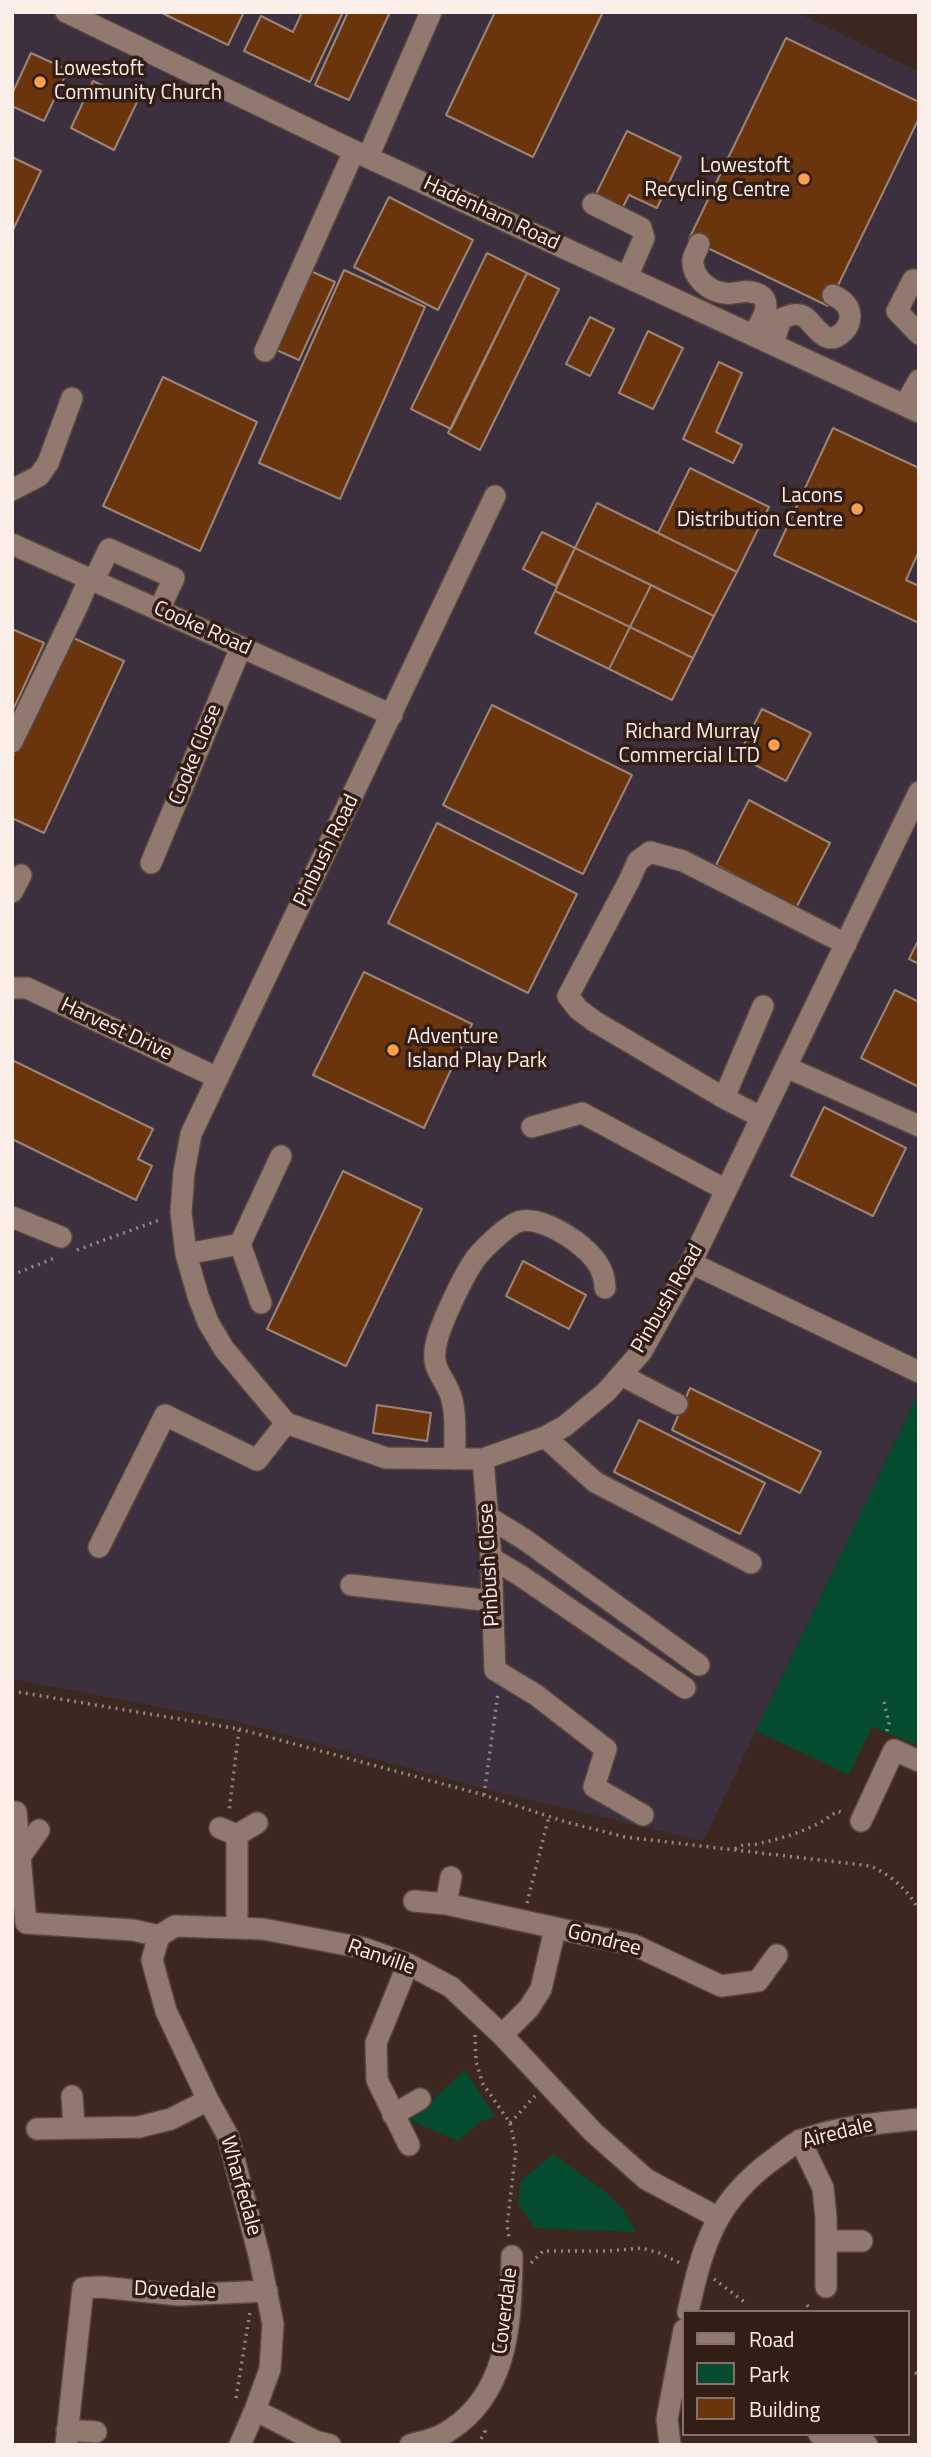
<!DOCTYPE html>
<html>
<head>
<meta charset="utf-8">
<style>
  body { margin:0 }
  #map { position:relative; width:931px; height:2457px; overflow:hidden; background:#3c2820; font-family:"Titillium Web",sans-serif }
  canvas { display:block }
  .frame { position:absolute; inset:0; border:14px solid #fceee8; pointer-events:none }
  .legend { position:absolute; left:682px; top:2310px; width:228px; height:126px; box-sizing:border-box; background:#321e16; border:2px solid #83716a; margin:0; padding:9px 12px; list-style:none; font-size:21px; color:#fceee8 }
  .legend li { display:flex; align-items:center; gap:14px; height:35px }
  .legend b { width:35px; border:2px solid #83716a }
</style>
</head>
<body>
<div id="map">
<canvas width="931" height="2457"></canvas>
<div class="frame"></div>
<ul class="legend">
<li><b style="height:9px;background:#92796f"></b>Road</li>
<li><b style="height:19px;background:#054b30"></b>Park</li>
<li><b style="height:19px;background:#6a350d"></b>Building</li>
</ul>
</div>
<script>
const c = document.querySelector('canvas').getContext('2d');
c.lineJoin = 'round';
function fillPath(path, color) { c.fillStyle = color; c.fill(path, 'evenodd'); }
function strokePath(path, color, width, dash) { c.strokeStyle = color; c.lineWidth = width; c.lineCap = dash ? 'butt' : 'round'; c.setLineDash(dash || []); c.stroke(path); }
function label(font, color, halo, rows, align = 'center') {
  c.font = font + ' "Titillium Web",sans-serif'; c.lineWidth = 7; c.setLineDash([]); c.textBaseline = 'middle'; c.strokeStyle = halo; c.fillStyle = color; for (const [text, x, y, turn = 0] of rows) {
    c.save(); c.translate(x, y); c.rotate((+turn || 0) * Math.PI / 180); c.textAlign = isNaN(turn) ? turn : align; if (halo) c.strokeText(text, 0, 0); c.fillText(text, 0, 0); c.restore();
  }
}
fillPath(new Path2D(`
  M 12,12 L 796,12 L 919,72 L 919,1392 L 703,1841 L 497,1792 L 239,1722 L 12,1679 Z`), '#3c303f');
fillPath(new Path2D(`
  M 919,1392 L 919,1746 L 872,1727 L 849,1775 L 756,1731 Z
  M 465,2070 L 495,2117 L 480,2122 L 458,2141 L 410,2120 Z
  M 553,2154 L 603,2190 L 622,2208 L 636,2232 L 535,2228 L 518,2203 L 520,2182 Z`), '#054b30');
const building = new Path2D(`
  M 160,12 L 244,12 L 228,45 Z
  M 302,12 L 343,12 L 310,82 L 244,51 L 261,16 L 293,32 Z
  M 348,12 L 390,12 L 349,100 L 315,85 Z
  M 495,12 L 603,12 L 533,157 L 446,115 Z
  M 786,38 L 919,102 L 919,118 L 828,306 L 689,239 Z
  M 31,53 L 68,70 L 44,121 L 12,106 L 12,94 Z
  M 93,81 L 137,102 L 114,150 L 71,128 Z
  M 627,131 L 681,157 L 657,208 L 629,195 L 621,211 L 594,198 Z
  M 12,157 L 41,171 L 12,232 Z
  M 389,197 L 473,240 L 438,310 L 354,267 Z
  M 487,253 L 527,273 L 451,429 L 411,409 Z
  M 306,269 L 335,282 L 299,360 L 272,348 Z
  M 344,270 L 425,307 L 340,499 L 259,463 Z
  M 527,273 L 559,289 L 480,450 L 448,433 Z
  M 590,317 L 614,329 L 590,376 L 566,364 Z
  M 648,331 L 683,348 L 653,409 L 619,393 Z
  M 719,362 L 742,373 L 716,432 L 742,445 L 733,463 L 683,439 Z
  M 163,377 L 257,422 L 200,551 L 103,506 Z
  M 833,428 L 919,468 L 919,551 L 906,580 L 919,586 L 919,623 L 774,555 Z
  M 690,468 L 769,507 L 737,572 L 658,533 Z
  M 597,503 L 737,572 L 714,616 L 575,548 Z
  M 542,532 L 575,548 L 556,586 L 523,569 Z
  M 575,548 L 651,585 L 630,627 L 555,591 Z
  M 651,585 L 714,616 L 693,658 L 630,627 Z
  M 555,591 L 630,627 L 609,669 L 535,633 Z
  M 630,627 L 693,658 L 672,700 L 609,669 Z
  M 12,629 L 44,643 L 12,712 Z
  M 69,636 L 124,661 L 44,833 L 12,818 L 12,758 Z
  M 492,705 L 632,775 L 583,874 L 443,805 Z
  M 762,709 L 811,733 L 786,781 L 738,756 Z
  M 749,800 L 830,843 L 796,908 L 716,865 Z
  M 437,823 L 577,894 L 528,993 L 388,923 Z
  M 919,939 L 919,964 L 909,959 Z
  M 364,972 L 472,1024 L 424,1128 L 313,1075 Z
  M 895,990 L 919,1002 L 919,1087 L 861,1058 Z
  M 12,1060 L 153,1129 L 138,1159 L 152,1166 L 136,1200 L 12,1139 Z
  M 824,1107 L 906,1148 L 873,1216 L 791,1176 Z
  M 343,1171 L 422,1209 L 346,1366 L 267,1329 Z
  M 523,1261 L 586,1295 L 569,1329 L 506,1296 Z
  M 690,1388 L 821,1452 L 800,1493 L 672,1430 Z
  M 377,1405 L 431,1413 L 427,1441 L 373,1433 Z
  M 639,1420 L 765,1483 L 740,1534 L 614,1472 Z`);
fillPath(building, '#6a350d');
strokePath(building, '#9c8577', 2);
const minor = new Path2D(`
  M 66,12 L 354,151 L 919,412
  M 368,157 L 431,12
  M 593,204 L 641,228 L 644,238 L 627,277
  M 699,244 C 698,249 694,254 693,259 C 691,277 709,291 724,293 C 733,295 742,290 751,292 C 778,296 762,322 752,335
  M 913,280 L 897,311 L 919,334
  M 773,344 L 781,319 C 787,316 796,312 803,316 C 815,322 824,351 844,331 C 848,327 850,322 850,316 C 850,305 842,300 833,295
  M 265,351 L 354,151
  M 905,405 L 919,380
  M 12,490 L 39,476 L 48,463 L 72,398
  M 495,496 L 191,1134 L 184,1172 L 181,1212 L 186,1254 L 198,1296 L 208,1322 L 224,1349 L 286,1423 L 386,1458 L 483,1459 L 545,1437 L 565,1426 L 606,1392 L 642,1351 L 691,1263 L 919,792
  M 12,544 L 392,715
  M 94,580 L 109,549 L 174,578 L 159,610
  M 12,742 L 77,607 L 89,579
  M 151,863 L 241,647
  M 12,892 L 21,875
  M 12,988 L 27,988 L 218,1078
  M 786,1067 L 919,1126
  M 724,1098 L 594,1021 L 578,1009 L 568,996 L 629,881 L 638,861 L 650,852 L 683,861 L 846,944
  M 761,1117 L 724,1098 L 763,1006
  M 532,1127 L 582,1113 L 726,1190
  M 12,1217 L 61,1237
  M 240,1244 L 261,1303
  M 186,1254 L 240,1244 L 281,1156
  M 691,1263 L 919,1372
  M 621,1375 L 677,1404
  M 545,1437 L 595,1482 L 751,1563
  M 455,1459 C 454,1441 457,1418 452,1400 C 447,1377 428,1371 437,1340 C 442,1321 464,1274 476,1258 C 483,1249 509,1223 521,1221 C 538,1218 561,1231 575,1241 C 591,1253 605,1267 605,1288
  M 483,1459 L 491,1558 L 495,1670 L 536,1695 L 606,1749 L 594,1787 L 643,1815
  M 488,1517 L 524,1539 L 699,1665
  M 99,1547 L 165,1415 L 257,1460 L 286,1423
  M 491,1558 L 521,1576 L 685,1688
  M 351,1585 L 492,1601
  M 16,1812 L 20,1857
  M 861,1821 L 894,1750 L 919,1761
  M 220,1828 L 237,1835 L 237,1927
  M 39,1830 L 20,1857 L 26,1923 L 133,1930 L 159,1936 L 175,1926 L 263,1929 L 363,1948 L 408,1964 L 451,1987 L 502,2035 L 593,2132 L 646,2179 L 717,2217
  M 237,1835 L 257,1823
  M 414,1901 L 446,1904 L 634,1945 L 721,1986 L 758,1981 L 777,1955
  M 446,1904 L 451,1877
  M 159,1936 L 152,1960 L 166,2011 L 208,2100 L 228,2136 L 259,2255 L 273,2324 L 270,2369 L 255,2410 L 240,2445
  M 408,1964 L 376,2043 L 377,2080 L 409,2145
  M 502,2035 L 529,2008 L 541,1989 L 555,1929
  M 72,2096 L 74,2128
  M 393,2115 L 420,2099
  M 37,2129 L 139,2127 L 171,2119 L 208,2100
  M 800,2140 L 823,2188 L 826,2218 L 826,2287
  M 826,2241 L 862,2241
  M 688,2312 C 703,2243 716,2200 775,2158 C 784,2152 793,2143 802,2140 C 840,2126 880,2123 919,2119
  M 255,2410 L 315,2441 L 330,2445
  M 67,2430 L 96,2432
  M 819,2434 L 867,2445
  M 66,2445 L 83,2288 L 101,2287 L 179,2295 L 267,2291
  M 410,2445 C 420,2442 432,2440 442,2435 C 448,2432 454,2427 460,2423 C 510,2382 511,2316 512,2256
  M 670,2445 L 667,2419 L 684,2330`);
strokePath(minor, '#57453f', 24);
strokePath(new Path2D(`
  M 77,1250 L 162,1219
  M 12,1275 L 57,1257
  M 12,1691 L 239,1729 L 229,1812
  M 884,1702 L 889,1723 L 886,1734
  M 239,1729 L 484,1795 L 566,1822 L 625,1837 L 871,1866 C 893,1877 906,1888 919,1910
  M 484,1795 L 498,1693
  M 735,1849 C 744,1842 751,1846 761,1843 C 787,1837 817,1828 837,1811 L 843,1813
  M 527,1903 L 549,1816
  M 475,2035 L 476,2062 L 483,2084 L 510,2123 L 516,2150 L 507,2225 L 509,2237
  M 510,2123 L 535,2096
  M 531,2263 L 543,2251 L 608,2251 L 642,2248 L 659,2253 L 680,2263
  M 714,2279 L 747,2304
  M 807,2305 L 812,2312
  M 908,2371 L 919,2374
  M 236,2398 L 250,2312
  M 478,2445 L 485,2431 L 483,2429`), '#98877f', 3.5, [2, 5]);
strokePath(minor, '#92796f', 21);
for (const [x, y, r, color] of [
  [40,82,7,"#fb9e50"],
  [804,179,7,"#fb9e50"],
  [857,509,7,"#fb9e50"],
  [774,745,7,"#fb9e50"],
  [393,1050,7,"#fb9e50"]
]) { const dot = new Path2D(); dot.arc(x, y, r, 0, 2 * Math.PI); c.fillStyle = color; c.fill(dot); strokePath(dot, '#321e16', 2.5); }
label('21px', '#fceee8', '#321e16', [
  ["Lowestoft",54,70,"left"],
  ["Community Church",54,94,"left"],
  ["Lowestoft",790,167],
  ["Recycling Centre",790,191],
  ["Lacons",843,497],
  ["Distribution Centre",843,521],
  ["Richard Murray",760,733],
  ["Commercial LTD",760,757],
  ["Adventure",407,1038,"left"],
  ["Island Play Park",407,1062,"left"]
], 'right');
label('21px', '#fceee8', '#321e16', [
  ["Hadenham Road",491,214,25],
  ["Cooke Road",202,629,24],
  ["Cooke Close",196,755,-68],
  ["Pinbush Road",327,851,-64],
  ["Harvest Drive",116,1030,25],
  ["Pinbush Road",668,1299,-60],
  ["Pinbush Close",490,1565,-93],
  ["Gondree",604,1941,14],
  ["Ranville",381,1958,19],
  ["Airedale",838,2134,-14],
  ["Wharfedale",240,2186,74],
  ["Dovedale",175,2291,2],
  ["Coverdale",506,2311,-83]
]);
</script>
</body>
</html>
